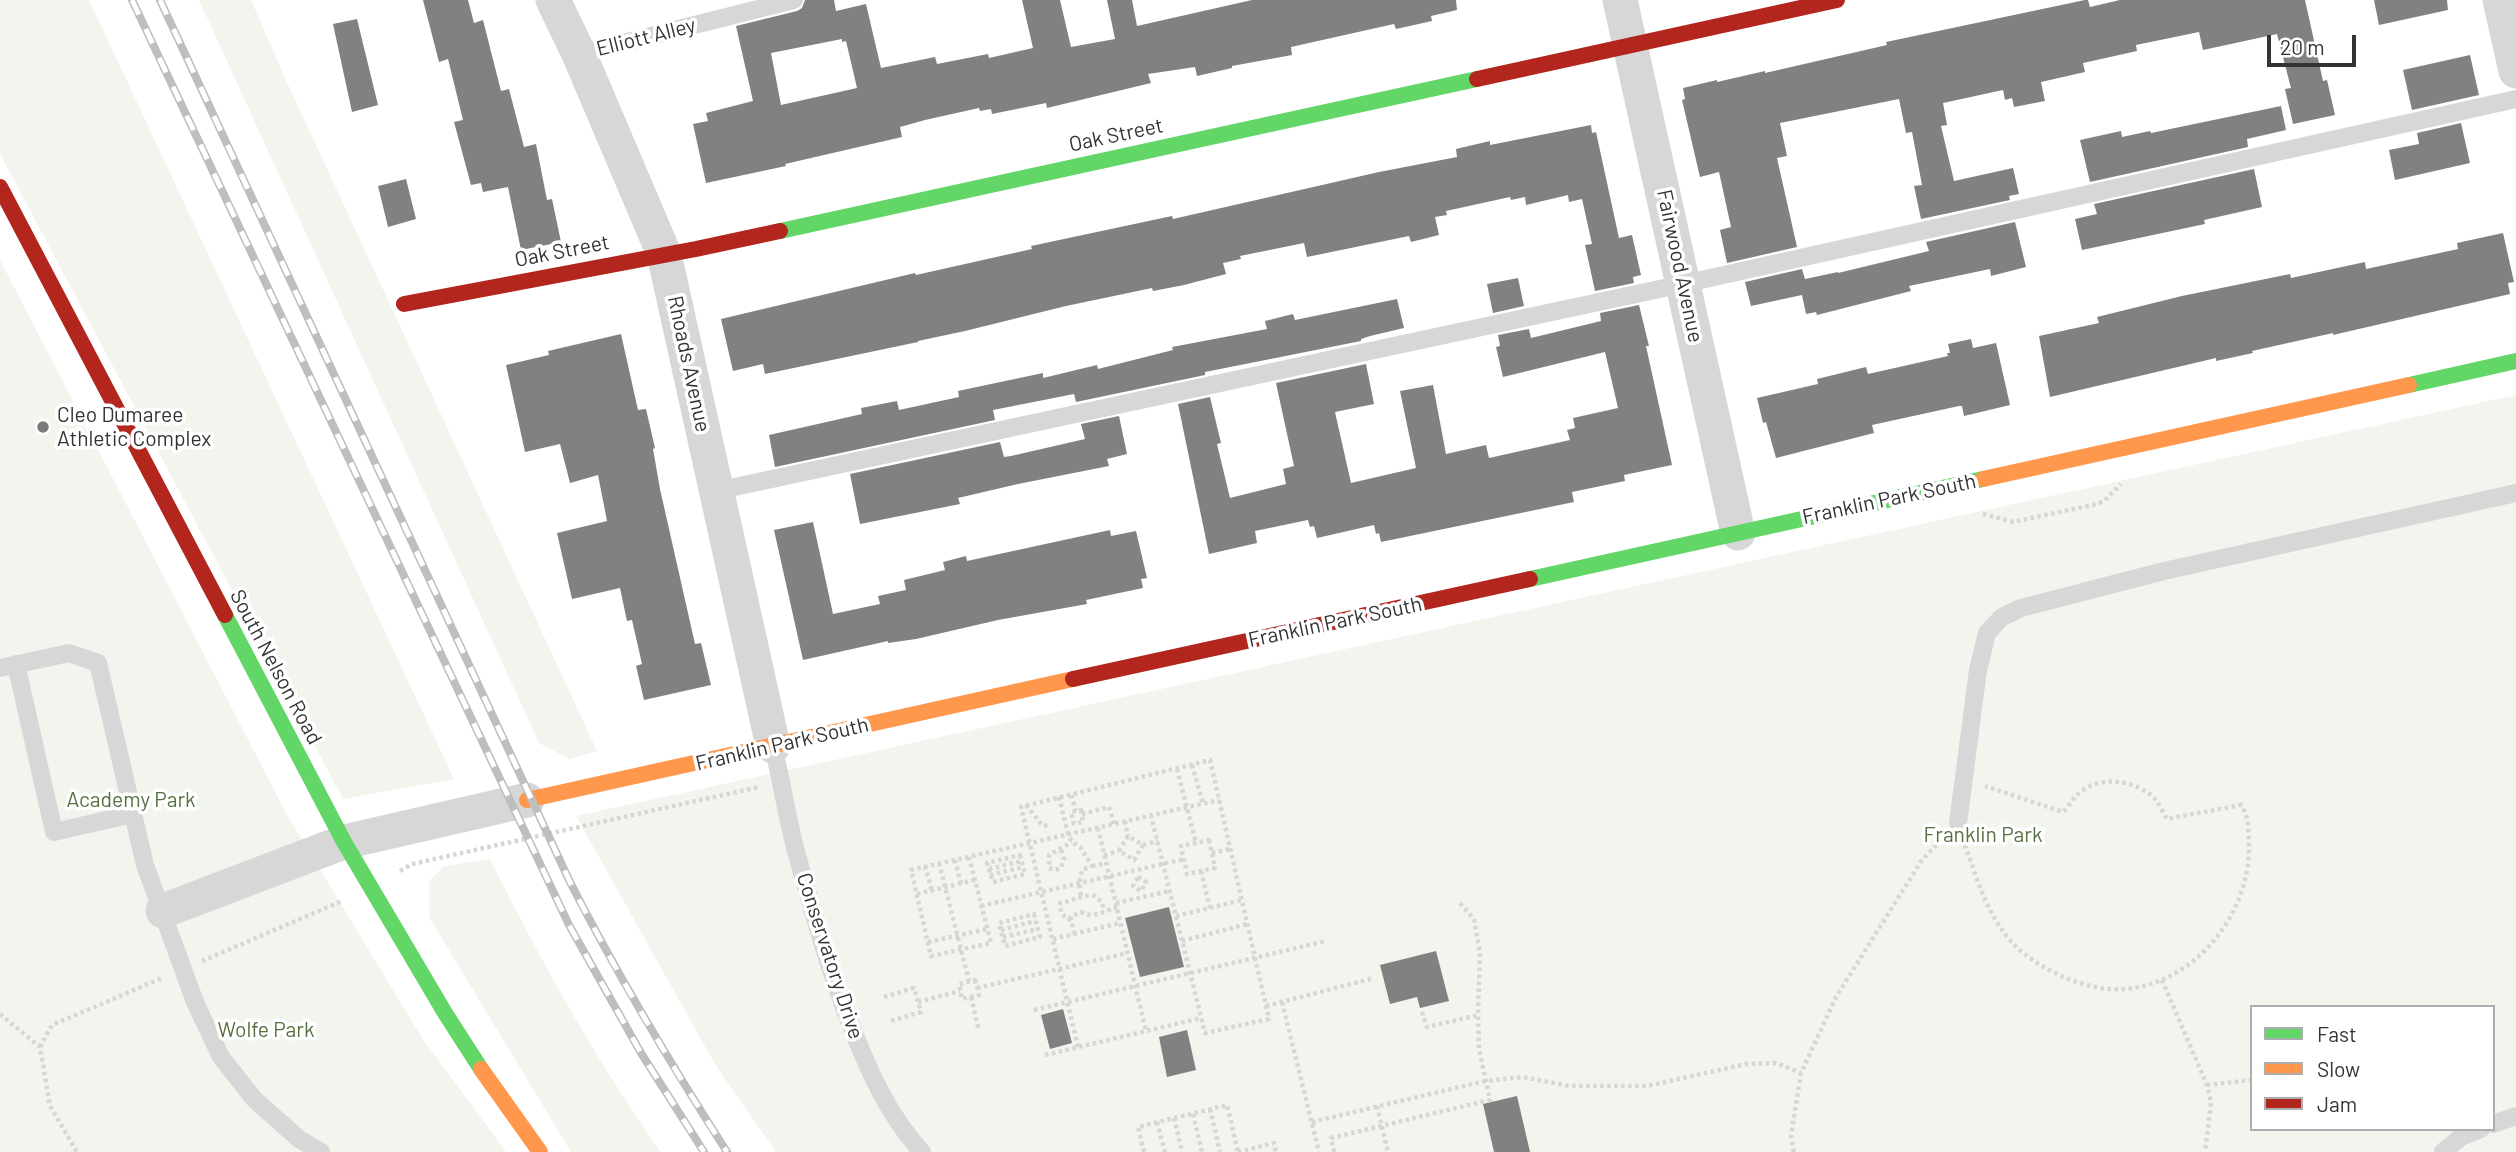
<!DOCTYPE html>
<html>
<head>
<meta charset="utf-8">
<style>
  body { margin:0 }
  #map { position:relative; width:2516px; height:1152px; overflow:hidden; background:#fff; font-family:Barlow,sans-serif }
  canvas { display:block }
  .legend { position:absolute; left:2250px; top:1005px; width:245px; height:126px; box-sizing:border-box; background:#fff; border:2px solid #adadad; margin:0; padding:9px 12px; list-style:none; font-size:21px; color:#333 }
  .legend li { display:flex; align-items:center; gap:14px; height:35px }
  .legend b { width:35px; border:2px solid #adadad }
  .scale { position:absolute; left:2267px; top:35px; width:89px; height:32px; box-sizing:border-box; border:4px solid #333; border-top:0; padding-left:9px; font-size:21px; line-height:24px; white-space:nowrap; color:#333; -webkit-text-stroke:5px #fff; paint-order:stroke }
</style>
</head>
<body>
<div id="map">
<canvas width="2516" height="1152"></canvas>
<ul class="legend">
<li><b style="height:9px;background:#63d668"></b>Fast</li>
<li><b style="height:9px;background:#ff974d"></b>Slow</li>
<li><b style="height:9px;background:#b3261e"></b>Jam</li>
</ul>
<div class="scale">20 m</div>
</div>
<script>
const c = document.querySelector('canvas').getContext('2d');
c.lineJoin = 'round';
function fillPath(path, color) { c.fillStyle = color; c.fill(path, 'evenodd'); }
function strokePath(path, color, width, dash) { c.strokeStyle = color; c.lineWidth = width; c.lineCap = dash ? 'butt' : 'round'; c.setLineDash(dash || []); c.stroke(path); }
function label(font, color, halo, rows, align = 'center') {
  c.font = font + ' Barlow,sans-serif'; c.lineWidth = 7; c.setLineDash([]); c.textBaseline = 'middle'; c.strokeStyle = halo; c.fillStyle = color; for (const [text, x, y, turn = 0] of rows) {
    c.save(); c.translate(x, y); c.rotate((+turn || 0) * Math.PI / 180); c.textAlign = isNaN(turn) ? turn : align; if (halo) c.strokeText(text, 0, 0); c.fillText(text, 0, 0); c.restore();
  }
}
fillPath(new Path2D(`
  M 0,0 L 89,0 L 454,779 L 343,799 L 0,154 Z
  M 199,0 L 251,0 L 285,78 L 597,751 L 569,759 L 539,743 Z
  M 0,260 L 286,813 L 422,1038 L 506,1152 L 0,1152 Z
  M 2516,395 L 2516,1152 L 776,1152 L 716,1066 L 576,816 ZM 2252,1007 L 2493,1007 L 2493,1129 L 2252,1129 Z
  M 490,859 C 541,961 595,1059 661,1152 L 571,1152 L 429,917 L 429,881 L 444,866 Z`), '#f1f5ed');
fillPath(new Path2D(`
  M 423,0 L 468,0 L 474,23 L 483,20 L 501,91 L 509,89 L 524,147 L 536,144 L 547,200 L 552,199 L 561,242 L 521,250 L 508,187 L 483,192 L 481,183 L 471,185 L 454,122 L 463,120 L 448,59 L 439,62 Z
  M 805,0 L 834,0 L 836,11 L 866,4 L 881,68 L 935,57 L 937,64 L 988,54 L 989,58 L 1033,48 L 1022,0 L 1060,0 L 1071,47 L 1115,39 L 1107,0 L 1132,0 L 1137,26 L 1252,0 L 1456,0 L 1457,10 L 1431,16 L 1432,21 L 1396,29 L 1394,24 L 1291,47 L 1292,55 L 1232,66 L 1232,68 L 1197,76 L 1195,67 L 1148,74 L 1151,83 L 1047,108 L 1046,103 L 992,114 L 991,109 L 980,111 L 979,108 L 925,120 L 900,127 L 902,137 L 785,164 L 786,166 L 706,183 L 693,124 L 708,121 L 706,113 L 753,101 L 736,26 L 797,11 L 802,8 ZM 842,39 L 842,42 L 846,41 L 857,88 L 781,105 L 771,53 Z
  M 2085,0 L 2088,0 L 2090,7 L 2120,0 L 2305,0 L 2323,81 L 2327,80 L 2335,115 L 2293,124 L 2285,89 L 2291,88 L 2277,34 L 2203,50 L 2199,32 L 2136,45 L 2137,51 L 2083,63 L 2085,72 L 2041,82 L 2045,101 L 2014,107 L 2012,98 L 2005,100 L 2003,90 L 1943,103 L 1947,125 L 1941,126 L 1954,181 L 2013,168 L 2019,194 L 2009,196 L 2010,200 L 1921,219 L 1914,186 L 1922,185 L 1912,132 L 1906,133 L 1899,99 L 1780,123 L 1787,156 L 1777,158 L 1797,247 L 1727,263 L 1720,230 L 1731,227 L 1719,172 L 1700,177 L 1682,100 L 1685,99 L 1683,88 L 1717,80 L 1717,82 L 1765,71 L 1765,73 L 1887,45 L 1886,42 Z
  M 2374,0 L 2447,0 L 2448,10 L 2379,25 Z
  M 357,19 L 378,105 L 352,112 L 333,24 Z
  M 2470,55 L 2479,95 L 2412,110 L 2403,70 Z
  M 2281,106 L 2286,130 L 2247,139 L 2248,147 L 2090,182 L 2080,140 L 2121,131 L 2122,137 L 2150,131 L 2151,133 Z
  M 2461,123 L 2470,163 L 2395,180 L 2389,150 L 2419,144 L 2417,133 Z
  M 1591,125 L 1592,133 L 1596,132 L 1619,238 L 1632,235 L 1641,275 L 1633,277 L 1634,283 L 1595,291 L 1585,245 L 1592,244 L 1582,199 L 1569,202 L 1568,195 L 1526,205 L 1525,197 L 1511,200 L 1510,197 L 1446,211 L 1447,215 L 1435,217 L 1439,235 L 1411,242 L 1409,236 L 1307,257 L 1304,243 L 1240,256 L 1241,259 L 1223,263 L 1226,274 L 1184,285 L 1153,291 L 1152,288 L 1066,306 L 965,331 L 918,341 L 918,342 L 765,374 L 763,364 L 733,371 L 721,319 L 915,273 L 916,275 L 1032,249 L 1031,246 L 1172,216 L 1173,219 L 1379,172 L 1457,157 L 1456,149 L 1490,141 L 1490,145 Z
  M 2254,169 L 2262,207 L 2204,220 L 2205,224 L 2082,250 L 2075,219 L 2097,214 L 2094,204 Z
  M 406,179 L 416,219 L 388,227 L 378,186 Z
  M 2015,222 L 2026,267 L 1991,276 L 1990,269 L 1909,286 L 1911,291 L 1817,315 L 1816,312 L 1806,314 L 1802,295 L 1751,306 L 1745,282 L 1802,269 L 1805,279 L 1838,272 L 1838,273 L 1929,251 L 1926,242 Z
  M 2503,233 L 2514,282 L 2508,283 L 2510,294 L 2333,335 L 2333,333 L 2252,351 L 2253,353 L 2216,361 L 2216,358 L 2050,397 L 2039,336 L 2099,323 L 2097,317 L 2182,296 L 2290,274 L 2291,278 L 2365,262 L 2366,269 L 2458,249 L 2457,243 Z
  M 1518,278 L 1524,306 L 1493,313 L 1487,284 Z
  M 1397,299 L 1404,328 L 1370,336 L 1361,339 L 1361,341 L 1205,372 L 1205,375 L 1076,402 L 1074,394 L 993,410 L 995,420 L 775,467 L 769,435 L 862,414 L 861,408 L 897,401 L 899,410 L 959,397 L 958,391 L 1043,373 L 1043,378 L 1097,365 L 1098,369 L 1173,350 L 1172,347 L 1267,329 L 1265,321 L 1293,314 L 1295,320 Z
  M 1639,305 L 1649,346 L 1646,346 L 1672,465 L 1624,475 L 1625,481 L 1572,492 L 1574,502 L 1381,542 L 1379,533 L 1376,534 L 1374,525 L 1317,538 L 1314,526 L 1310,527 L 1308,520 L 1255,531 L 1257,543 L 1209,554 L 1178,404 L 1210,397 L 1221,443 L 1217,444 L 1230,498 L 1286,484 L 1283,469 L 1294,466 L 1276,383 L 1366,364 L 1374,404 L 1335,412 L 1351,483 L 1416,468 L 1400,391 L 1433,385 L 1446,454 L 1486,445 L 1489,458 L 1570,440 L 1567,430 L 1575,428 L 1573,418 L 1618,408 L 1605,352 L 1503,377 L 1496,347 L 1500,346 L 1498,335 L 1529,329 L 1531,338 L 1601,321 L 1600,313 Z
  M 621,334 L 638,410 L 646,409 L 655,448 L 653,449 L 660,489 L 695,644 L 701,643 L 711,685 L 644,700 L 636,666 L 642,664 L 632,620 L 627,621 L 620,588 L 572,599 L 557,533 L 607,521 L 598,475 L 570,483 L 560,444 L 525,452 L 506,365 L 549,355 L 548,351 Z
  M 1971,339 L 1973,348 L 1996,343 L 2010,405 L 1964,416 L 1962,406 L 1959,406 L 1872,425 L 1874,433 L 1776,458 L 1766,422 L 1763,423 L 1757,398 L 1818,384 L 1817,379 L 1866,367 L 1868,374 L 1948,356 L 1947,353 L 1950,353 L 1948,344 Z
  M 1119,416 L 1127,454 L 1107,459 L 1109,466 L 1018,484 L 958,498 L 960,504 L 860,524 L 850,474 L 1000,442 L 1004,457 L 1011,456 L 1085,439 L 1081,424 Z
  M 813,522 L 833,614 L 880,604 L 878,596 L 906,590 L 904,580 L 945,570 L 943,562 L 966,556 L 967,561 L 1110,530 L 1111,536 L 1136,531 L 1147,578 L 1141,579 L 1143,588 L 1086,600 L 1087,604 L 998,620 L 916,639 L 888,643 L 888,641 L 803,660 L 774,530 Z
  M 1169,907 L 1184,967 L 1140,977 L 1125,918 Z
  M 1436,951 L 1449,1001 L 1420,1008 L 1417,997 L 1390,1004 L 1380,965 Z
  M 1063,1009 L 1072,1043 L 1050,1049 L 1041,1015 Z
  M 1187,1030 L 1196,1070 L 1167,1077 L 1159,1037 Z
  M 1517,1096 L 1530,1152 L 1494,1152 L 1483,1104 Z`), '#818181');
strokePath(new Path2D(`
  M 1983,514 L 2013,522 L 2097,504 L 2104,501 L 2121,484
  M 1192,765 L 1203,804
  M 1177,769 L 1196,843
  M 1071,795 L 1076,811
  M 1059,797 L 1068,834 L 1072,842 L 1080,847 L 1092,866 L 1082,870 L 1079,884 L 1081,896
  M 1026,805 L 1043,826 L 1049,825
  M 1081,810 L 1083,822 L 1074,824 L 1071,812 Z
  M 1082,814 L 1109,807 L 1114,824
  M 1125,821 L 1128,836
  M 1098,828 L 1146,1031
  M 1209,840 L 1215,868 L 1187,874 L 1181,846 Z
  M 1143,845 L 1134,860 L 1119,851 L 1128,836 L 1143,845 L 1158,841
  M 1965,845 C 1978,882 1990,925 2022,952 C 2048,973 2090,992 2125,989 C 2195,983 2250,915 2249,845 C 2248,830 2250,818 2241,805 L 2167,819 C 2163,813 2160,805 2156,800 C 2136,779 2098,774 2077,795 C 2072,800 2068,807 2063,812 L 1985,786
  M 1061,850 L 1064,859 L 1061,868 L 1055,870 L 1049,868 L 1049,855 L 1072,842
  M 1212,853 L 1230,849
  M 1020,855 L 1025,874 L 993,882 L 987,863 Z
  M 1104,855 L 1119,851
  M 969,857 L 991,943 L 931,956 L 911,870 L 1219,800
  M 955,860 L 961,884
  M 939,863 L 969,981
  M 925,866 L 932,891
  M 1092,866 L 1106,863
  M 989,869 L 1022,861
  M 400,871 L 412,864 L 759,787
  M 1201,871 L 1210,908
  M 990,875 L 1023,867
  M 1138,877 L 1146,882 L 1141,891 L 1133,886 Z
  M 917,894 L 975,880
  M 1116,903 L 1169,891
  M 981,906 L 1184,859
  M 1034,914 L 1040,937 L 1005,946 L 999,923 Z
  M 1176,916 L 1242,900
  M 1071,920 L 1066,919 L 1061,912 L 1060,903 C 1073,901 1082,894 1095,896 L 1101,901 L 1105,911
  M 1001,930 L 1036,921
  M 1074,934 L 1071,917 L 1081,912 C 1094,919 1104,911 1117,907
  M 1003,937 L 1038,929
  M 1053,939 L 1120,923
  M 1182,941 L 1247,924
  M 928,942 L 987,929
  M 202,961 L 342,901
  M 975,980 L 979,995 L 962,999 L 959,984 Z
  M 2162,980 L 2207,1085 L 2211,1103 L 2205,1152
  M 977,988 L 1127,953
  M 884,997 L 914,988 L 921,1012 L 891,1021
  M 971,997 L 979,1031
  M 918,1002 L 960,991
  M 1282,1002 L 1319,1152
  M 1266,1006 L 1374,978
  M 1034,1010 L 1326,941
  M 1422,1012 L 1427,1027 L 1478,1015
  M 0,1014 L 40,1047 L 50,1106 L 77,1152
  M 40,1047 L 52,1025 L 162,978
  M 1078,1047 L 1021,807 L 1210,760 L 1269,1019 L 1205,1033 L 1151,816
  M 1045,1055 L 1201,1018
  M 2207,1085 L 2252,1080
  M 1377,1106 L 1388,1152
  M 1210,1109 L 1220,1152
  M 1193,1114 L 1202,1152
  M 1174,1118 L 1182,1152
  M 1157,1122 L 1165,1152
  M 1312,1122 L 1485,1081 L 1523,1077 L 1570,1086 L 1647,1086 L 1746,1064 L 1776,1063 L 1801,1073
  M 1144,1152 L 1138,1127 L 1227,1105 L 1238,1152
  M 1238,1152 L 1274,1143 L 1276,1152
  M 1334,1152 L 1331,1138 L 1490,1100 L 1479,1049 L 1478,1015 L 1480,953 L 1474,919 L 1458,901
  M 1794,1152 L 1791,1136 L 1801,1073 L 1836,997 L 1922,860 L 1943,838`), '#d6d6d6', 4.5, [3.5, 3.5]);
strokePath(new Path2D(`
  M 579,54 L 794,0
  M 716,491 L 1683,284 L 2516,99
  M 16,664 L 54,832 L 133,814
  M 0,668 L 69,653 L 98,663 L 145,865 L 195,1002 L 221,1057 L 254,1099 L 299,1139 L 321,1152
  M 773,746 C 782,782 787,819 797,855 C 812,910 828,965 848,1018 C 867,1066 886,1113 922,1152
  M 1958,823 L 1978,670 L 1987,633 L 2002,617 L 2021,608 L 2164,571 L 2516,493
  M 2493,1124 L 2516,1116
  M 2443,1152 L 2461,1137 L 2481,1129`), '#d7d7d7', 18);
strokePath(new Path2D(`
  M 553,0 L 579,54 L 664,254 L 773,746
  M 1620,0 L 1738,533
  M 2500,0 L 2516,71
  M 163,911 L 344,842 L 527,800`), '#d7d7d7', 35);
strokePath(new Path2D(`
  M 780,231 L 1477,79
  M 2409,385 L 2516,361
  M 1530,579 L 1983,479
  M 225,615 L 344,842 L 445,1013 L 481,1069`), '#63d668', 16);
strokePath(new Path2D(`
  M 1983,479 L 2409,385
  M 527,800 L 1073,679
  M 481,1069 L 540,1152`), '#ff974d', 16);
strokePath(new Path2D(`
  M 1477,79 L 1837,0
  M 0,187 L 225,615
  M 404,304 L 696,249 L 780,231
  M 1073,679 L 1530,579`), '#b3261e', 16);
const rail = new Path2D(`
  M 132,0 L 569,925 L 641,1053 L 704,1152
  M 160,0 L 570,882 C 618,976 670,1063 727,1152`);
strokePath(rail, '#bebebe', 8);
strokePath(rail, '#fff', 5, [16]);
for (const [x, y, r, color] of [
  [43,427,7,"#7a7a7a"]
]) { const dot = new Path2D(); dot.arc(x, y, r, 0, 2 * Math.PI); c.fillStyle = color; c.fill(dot); strokePath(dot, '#fff', 2.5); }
label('21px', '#333', '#fff', [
  ["Elliott Alley",646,37,-14],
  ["Oak Street",1116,135,-12],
  ["Oak Street",562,251,-11],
  ["Fairwood Avenue",1680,266,78],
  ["Rhoads Avenue",689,364,78],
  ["Franklin Park South",1889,499,-12],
  ["Franklin Park South",1335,622,-12],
  ["South Nelson Road",276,667,62],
  ["Franklin Park South",782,744,-13],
  ["Conservatory Drive",830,956,72]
]);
label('21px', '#333', '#fff', [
  ["Cleo Dumaree",57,415],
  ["Athletic Complex",57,439]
], 'left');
label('21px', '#56703f', '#fff', [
  ["Academy Park",131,800],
  ["Franklin Park",1983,835],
  ["Wolfe Park",266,1030]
]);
</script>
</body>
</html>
